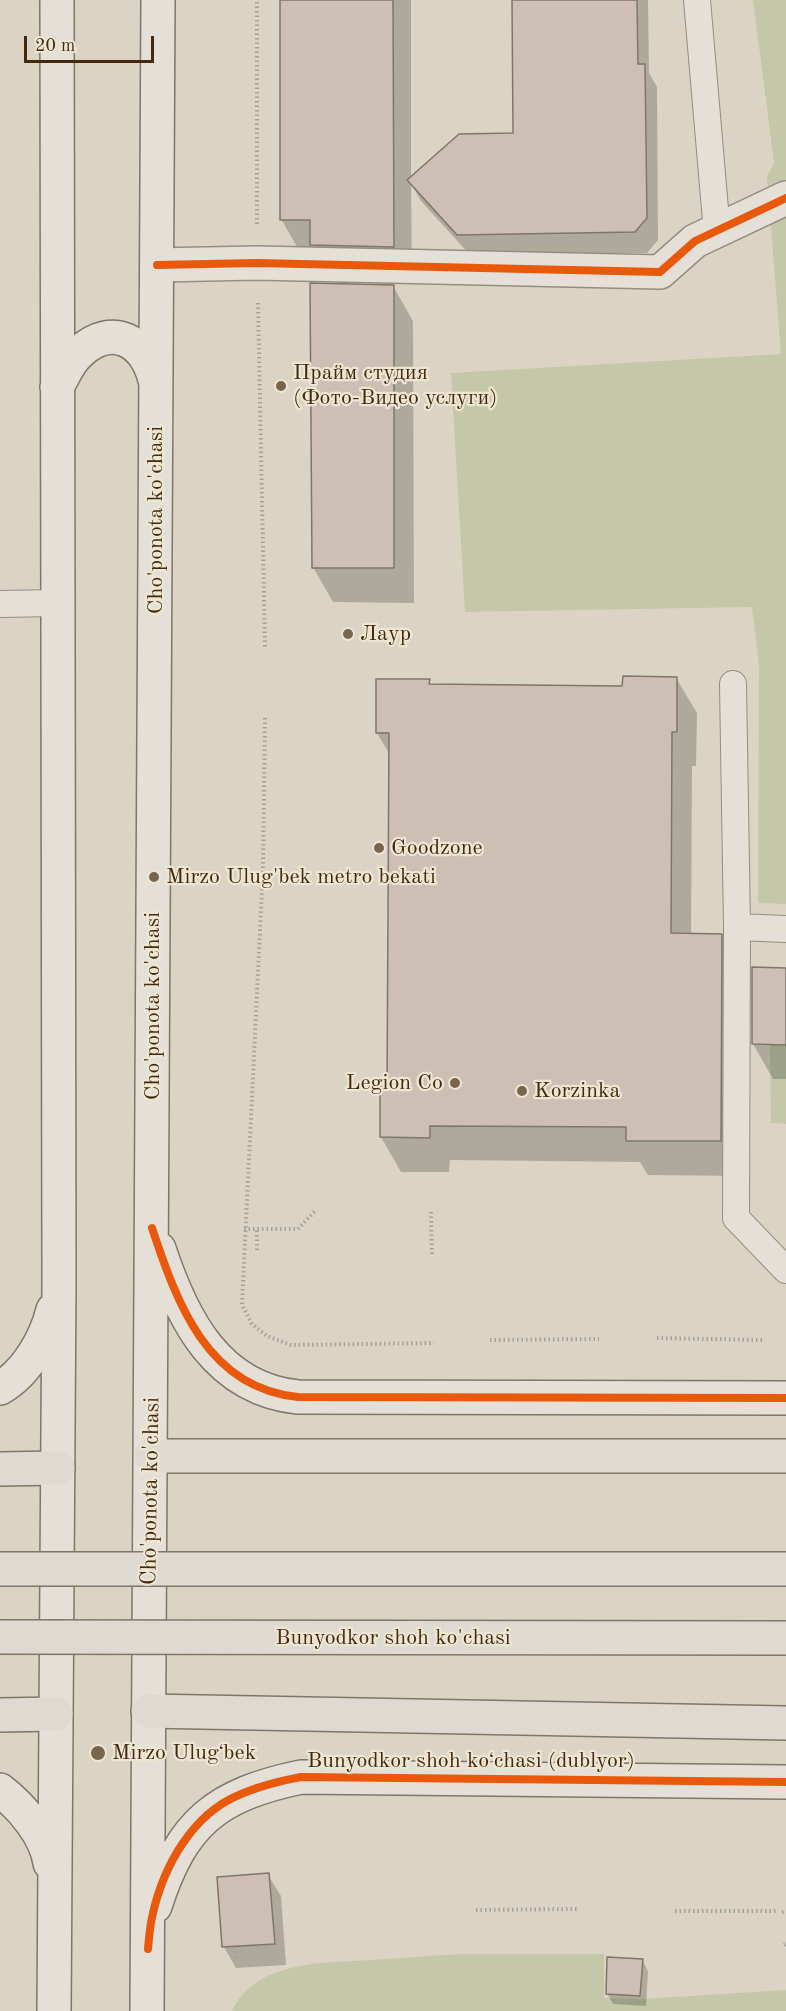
<!DOCTYPE html>
<html>
<head>
<meta charset="utf-8">
<style>
  body { margin:0 }
  #map { position:relative; width:786px; height:2011px; overflow:hidden; background:#dbd4c4; font-family:"Old Standard TT",serif }
  canvas { display:block }
  .scale { position:absolute; left:24px; top:36px; width:130px; height:27px; box-sizing:border-box; border:3px solid #43290e; border-top:0; padding-left:8px; font-size:18px; line-height:21px; white-space:nowrap; color:#43290e; -webkit-text-stroke:4px #ede6d3; paint-order:stroke }
</style>
</head>
<body>
<div id="map">
<canvas width="786" height="2011"></canvas>
<div class="scale">20 m</div>
</div>
<script>
const c = document.querySelector('canvas').getContext('2d');
c.lineJoin = 'round';
function fillPath(path, color) { c.fillStyle = color; c.fill(path, 'evenodd'); }
function strokePath(path, color, width, dash) { c.strokeStyle = color; c.lineWidth = width; c.lineCap = dash ? 'butt' : 'round'; c.setLineDash(dash || []); c.stroke(path); }
function label(font, color, halo, rows, align = 'center') {
  c.font = font + ' "Old Standard TT",serif'; c.lineWidth = 4.5; c.setLineDash([]); c.textBaseline = 'middle'; c.strokeStyle = halo; c.fillStyle = color; for (const [text, x, y, turn = 0] of rows) {
    c.save(); c.translate(x, y); c.rotate((+turn || 0) * Math.PI / 180); c.textAlign = isNaN(turn) ? turn : align; if (halo) c.strokeText(text, 0, 0); c.fillText(text, 0, 0); c.restore();
  }
}
fillPath(new Path2D(`
  M 753,0 L 786,0 L 786,904 L 758,903 L 759,665 L 752,607 L 465,612 L 451,373 L 781,354 L 767,176 L 774,163 Z
  M 770,1045 L 786,1045 L 786,1124 L 771,1123 Z
  M 460,1954 L 604,1954 L 604,1998 L 642,1999 L 786,1990 L 786,2011 L 232,2011 C 256,1960 324,1963 372,1960 C 401,1958 430,1956 460,1954 Z`), '#c4c8a8');
fillPath(new Path2D(`
  M 282,0 L 411,0 L 411,178 L 515,135 L 513,0 L 648,0 L 649,73 L 657,87 L 658,240 L 647,253 L 471,256 L 421,201 L 411,183 L 412,280 L 300,252 L 281,219 Z
  M 393,286 L 413,321 L 414,603 L 333,602 L 313,567 Z
  M 676,678 L 697,713 L 696,766 L 692,766 L 691,935 L 721,935 L 741,970 L 741,1176 L 648,1175 L 640,1162 L 450,1160 L 449,1172 L 401,1172 L 381,1137 L 381,1089 L 389,1088 L 390,755 L 377,733 L 429,681 L 432,686 L 624,687 Z
  M 786,969 L 786,1079 L 773,1079 L 753,1044 Z
  M 268,1875 L 281,1896 L 286,1965 L 236,1968 L 224,1947 Z
  M 642,1960 L 648,1971 L 646,2006 L 613,2004 L 607,1993 Z`), '#0003');
const building = new Path2D(`
  M 280,0 L 393,0 L 394,247 L 310,245 L 310,220 L 280,220 Z
  M 512,0 L 637,0 L 638,64 L 645,64 L 647,218 L 635,232 L 457,235 L 407,180 L 459,134 L 513,133 Z
  M 310,283 L 394,285 L 394,568 L 312,568 Z
  M 623,676 L 677,677 L 677,732 L 672,732 L 671,933 L 722,934 L 721,1141 L 626,1141 L 626,1127 L 430,1126 L 430,1138 L 380,1137 L 380,1087 L 387,1087 L 389,733 L 376,733 L 376,679 L 430,679 L 429,684 L 622,686 Z
  M 752,967 L 786,968 L 786,1045 L 752,1044 Z
  M 269,1873 L 275,1944 L 222,1947 L 217,1877 Z
  M 607,1957 L 643,1959 L 640,1996 L 606,1994 Z`);
fillPath(building, '#cebfb5');
strokePath(building, '#7e7669', 1.5);
const lane = new Path2D(`
  M 697,0 L 717,232
  M 0,604 L 58,603
  M 733,684 L 737,927 L 736,1218 L 786,1270
  M 737,927 L 786,929`);
const street = new Path2D(`
  M 157,265 L 257,263 L 660,272 L 695,241 L 786,198`);
const secondary = new Path2D(`
  M 57,387 C 64,375 69,361 80,352 C 112,322 146,341 155,380
  M 159,1249 C 182,1319 217,1389 298,1397 L 786,1398
  M 0,1388 C 27,1373 46,1338 53,1310
  M 0,1790 C 22,1807 46,1835 50,1863
  M 155,1906 C 182,1822 216,1795 301,1777 L 786,1782
  M 54,2011 L 59,1282 L 57,0
  M 147,2011 L 158,0`);
const primary = new Path2D(`
  M 151,1456 L 786,1456
  M 0,1469 L 58,1468
  M 148,1711 L 786,1723
  M 0,1715 L 56,1714`);
strokePath(lane, '#958d80', 28);
strokePath(street, '#958d80', 36);
strokePath(secondary, '#7e7669', 36);
strokePath(primary, '#7e7669', 36);
strokePath(new Path2D(`
  M 257,224 L 257,0
  M 258,303 L 265,647
  M 265,718 L 263,868 L 242,1305 L 252,1324 L 267,1336 L 291,1345 L 434,1343
  M 431,1212 L 432,1257
  M 244,1229 L 298,1229 L 316,1210
  M 257,1250 L 257,1229
  M 657,1338 L 762,1340
  M 490,1340 L 599,1339
  M 476,1910 L 578,1909
  M 675,1911 L 776,1911
  M 782,1912 L 786,1911
  M 784,1945 L 786,1944
  M 234,1947 L 236,1960`), '#a6a198', 4, [1.5, 3]);
strokePath(lane, '#e4e0d8', 26);
strokePath(street, '#e4e0d8', 33);
strokePath(secondary, '#e4e0d8', 33);
strokePath(primary, '#dedad1', 33);
const primaryBridge = new Path2D(`
  M 0,1569 L 786,1569
  M 0,1637 L 786,1638`);
strokePath(primaryBridge, '#7e7669', 36, []);
strokePath(primaryBridge, '#dedad1', 33);
strokePath(new Path2D(`
  M 157,265 L 257,263 L 660,272 L 695,241 L 786,198
  M 152,1228 C 177,1303 207,1388 298,1397 L 786,1398
  M 148,1949 C 149,1937 150,1924 153,1913 C 164,1865 193,1814 239,1795 C 259,1786 280,1781 301,1777 L 786,1782`), '#e8590c', 8);
for (const [x, y, r, color] of [
  [281,386,6,"#78654e"],
  [348,634,6,"#78654e"],
  [379,848,6,"#78654e"],
  [154,877,6,"#78654e"],
  [455,1083,6,"#78654e"],
  [522,1091,6,"#78654e"],
  [98,1753,8,"#78654e"]
]) { const dot = new Path2D(); dot.arc(x, y, r, 0, 2 * Math.PI); c.fillStyle = color; c.fill(dot); strokePath(dot, '#ede6d3', 2); }
label('22px', '#43290e', '#ede6d3', [
  ["Прайм студия",293,373],
  ["(Фото-Видео услуги)",293,398],
  ["Лаур",360,634],
  ["Goodzone",391,848],
  ["Mirzo Ulug'bek metro bekati",166,877],
  ["Legion Co",443,1083,"right"],
  ["Korzinka",534,1091],
  ["Mirzo Ulugʻbek",112,1753]
], 'left');
label('22px', '#43290e', '#ede6d3', [
  ["Cho'ponota ko'chasi",156,520,-90],
  ["Cho'ponota ko'chasi",153,1006,-90],
  ["Cho'ponota ko'chasi",151,1491,-89],
  ["Bunyodkor shoh ko'chasi",393,1638],
  ["Bunyodkor shoh koʻchasi (dublyor)",471,1761]
]);
</script>
</body>
</html>
